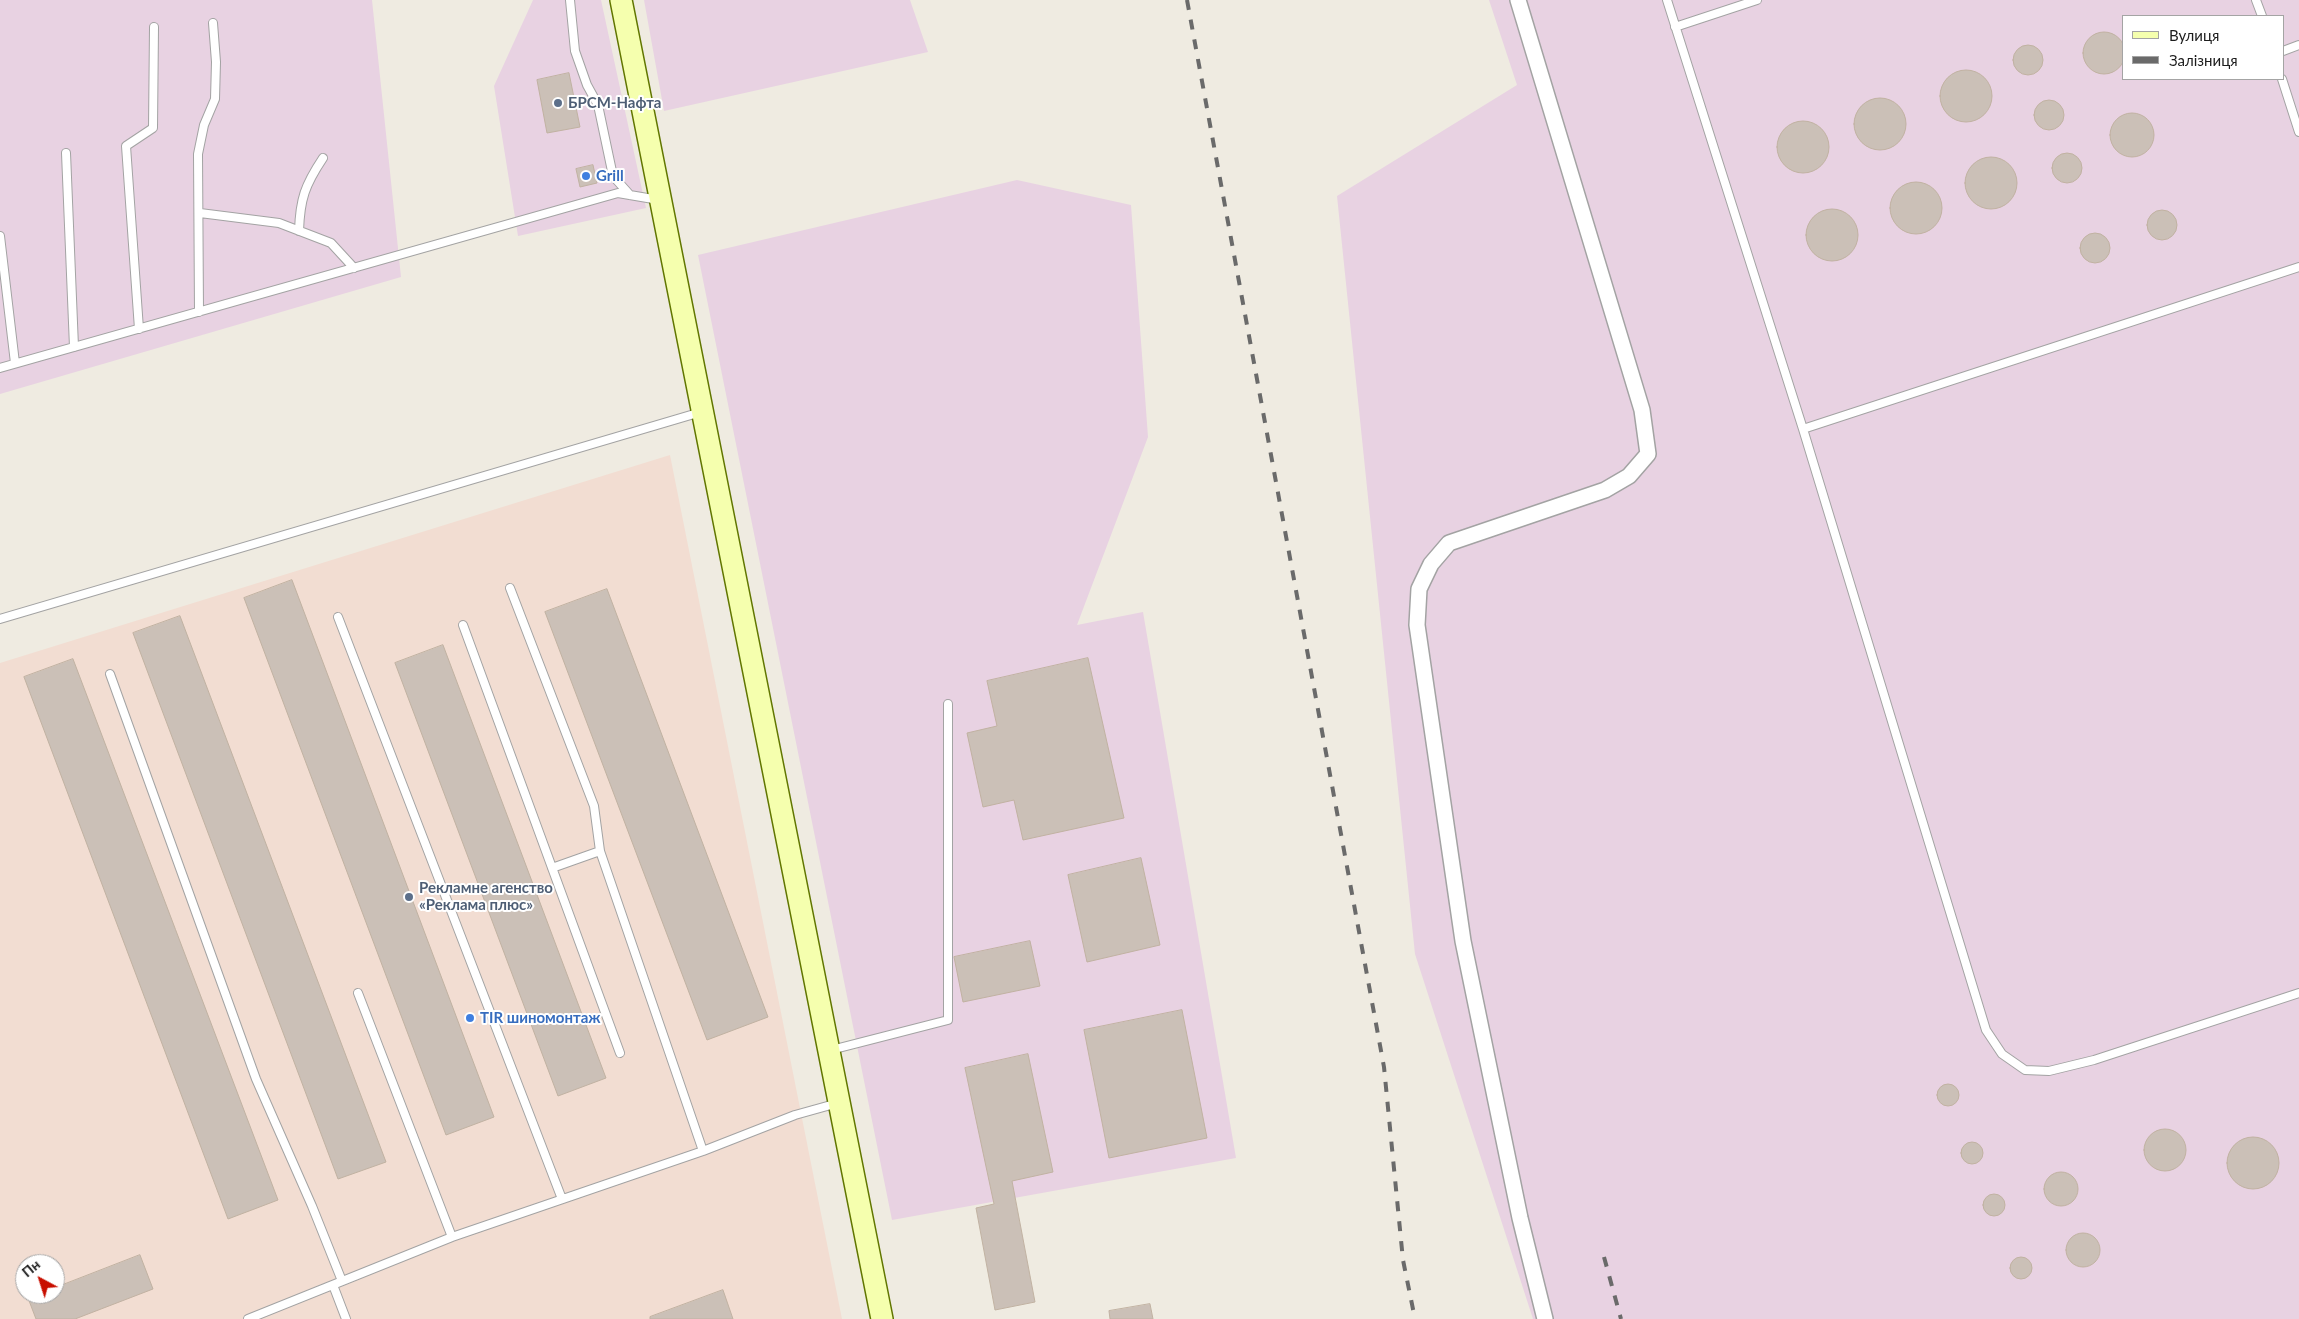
<!DOCTYPE html>
<html>
<head>
<meta charset="utf-8">
<style>
  body { margin:0 }
  #map { position:relative; width:2299px; height:1319px; overflow:hidden; background:#efebe1; font-family:Lato,sans-serif }
  canvas { display:block }
  .legend { position:absolute; left:2122px; top:15px; width:162px; height:65px; box-sizing:border-box; background:#fff; border:1px solid #a4a4a4; margin:0; padding:6px 9px; list-style:none; font-size:15px; color:#1c1c1c }
  .legend li { display:flex; align-items:center; gap:10px; height:25px }
  .legend b { width:25px; border:1px solid #a4a4a4 }
  .north { position:absolute; left:15px; top:1254px; width:50px; height:50px; box-sizing:border-box; background:#fff; border:1px solid #a4a4a4; border-radius:50%; rotate:320deg; font-size:14px; font-weight:700; line-height:20px; text-align:center; color:#1c1c1c }
  .north::after { content:''; display:block; margin:auto; width:18px; height:22px; background:#c80f00; clip-path:polygon(50% 0,100% 100%,50% 72%,0 100%) }
</style>
</head>
<body>
<div id="map">
<canvas width="2299" height="1319"></canvas>
<ul class="legend">
<li><b style="height:6px;background:#f5ffae"></b>Вулиця</li>
<li><b style="height:6px;background:#6a6a6a"></b>Залізниця</li>
</ul>
<div class="north">Пн</div>
</div>
<script>
const c = document.querySelector('canvas').getContext('2d');
c.lineJoin = 'round';
function fillPath(path, color) { c.fillStyle = color; c.fill(path, 'evenodd'); }
function strokePath(path, color, width, dash) { c.strokeStyle = color; c.lineWidth = width; c.lineCap = dash ? 'butt' : 'round'; c.setLineDash(dash || []); c.stroke(path); }
function label(font, color, halo, rows, align = 'center') {
  c.font = font + ' Lato,sans-serif'; c.lineWidth = 4; c.setLineDash([]); c.textBaseline = 'middle'; c.strokeStyle = halo; c.fillStyle = color; for (const [text, x, y, turn = 0] of rows) {
    c.save(); c.translate(x, y); c.rotate((+turn || 0) * Math.PI / 180); c.textAlign = isNaN(turn) ? turn : align; if (halo) c.strokeText(text, 0, 0); c.fillText(text, 0, 0); c.restore();
  }
}
fillPath(new Path2D(`
  M 0,0 L 372,0 L 401,277 L 0,394 Z
  M 533,0 L 601,0 L 646,208 L 518,236 L 494,86 Z
  M 644,0 L 910,0 L 928,52 L 664,111 Z
  M 1489,0 L 2299,0 L 2299,1319 L 1533,1319 L 1415,954 L 1337,196 L 1517,85 ZM 2123,16 L 2283,16 L 2283,79 L 2123,79 Z
  M 1017,180 L 1131,205 L 1148,437 L 1077,625 L 1143,612 L 1236,1158 L 892,1220 L 698,255 Z`), '#e8d2e2');
fillPath(new Path2D(`
  M 670,455 L 842,1319 L 0,1319 L 0,663 ZM 25,1264 L 55,1264 L 55,1294 L 25,1294 Z`), '#f2ddd2');
const building = new Path2D(`
  M2083 53a21 21 0 1 1 42 0a21 21 0 1 1-42 0Z
  M2013 60a15 15 0 1 1 30 0a15 15 0 1 1-30 0Z
  M1940 96a26 26 0 1 1 52 0a26 26 0 1 1-52 0Z
  M 569,73 L 580,127 L 547,133 L 537,80 Z
  M1854 124a26 26 0 1 1 52 0a26 26 0 1 1-52 0Z
  M2034 115a15 15 0 1 1 30 0a15 15 0 1 1-30 0Z
  M2110 135a22 22 0 1 1 44 0a22 22 0 1 1-44 0Z
  M1777 147a26 26 0 1 1 52 0a26 26 0 1 1-52 0Z
  M2052 168a15 15 0 1 1 30 0a15 15 0 1 1-30 0Z
  M1965 183a26 26 0 1 1 52 0a26 26 0 1 1-52 0Z
  M 593,165 L 597,183 L 580,187 L 576,169 Z
  M1890 208a26 26 0 1 1 52 0a26 26 0 1 1-52 0Z
  M1806 235a26 26 0 1 1 52 0a26 26 0 1 1-52 0Z
  M2147 225a15 15 0 1 1 30 0a15 15 0 1 1-30 0Z
  M2080 248a15 15 0 1 1 30 0a15 15 0 1 1-30 0Z
  M 292,580 L 494,1117 L 446,1135 L 244,598 Z
  M 607,589 L 768,1017 L 707,1040 L 545,612 Z
  M 180,616 L 386,1162 L 338,1179 L 133,633 Z
  M 443,645 L 606,1078 L 558,1096 L 395,663 Z
  M 1088,658 L 1124,818 L 1023,840 L 1014,800 L 983,807 L 967,733 L 997,726 L 987,681 Z
  M 73,659 L 278,1200 L 228,1219 L 24,677 Z
  M 1141,858 L 1160,945 L 1087,962 L 1068,875 Z
  M 1030,941 L 1040,986 L 963,1002 L 954,957 Z
  M 1182,1010 L 1207,1138 L 1109,1158 L 1084,1030 Z
  M 1028,1054 L 1053,1172 L 1012,1181 L 1035,1302 L 995,1310 L 976,1208 L 994,1204 L 965,1068 Z
  M1937 1095a11 11 0 1 1 22 0a11 11 0 1 1-22 0Z
  M2144 1150a21 21 0 1 1 42 0a21 21 0 1 1-42 0Z
  M2227 1163a26 26 0 1 1 52 0a26 26 0 1 1-52 0Z
  M1961 1153a11 11 0 1 1 22 0a11 11 0 1 1-22 0Z
  M2044 1189a17 17 0 1 1 34 0a17 17 0 1 1-34 0Z
  M1983 1205a11 11 0 1 1 22 0a11 11 0 1 1-22 0Z
  M2066 1250a17 17 0 1 1 34 0a17 17 0 1 1-34 0Z
  M 140,1255 L 153,1289 L 75,1319 L 36,1319 L 28,1298 L 39,1294 L 55,1294 L 55,1288 Z
  M2010 1268a11 11 0 1 1 22 0a11 11 0 1 1-22 0Z
  M 723,1290 L 733,1319 L 650,1319 L 650,1317 Z
  M 1150,1304 L 1153,1319 L 1110,1319 L 1109,1311 Z`);
fillPath(building, '#cbc0b7');
strokePath(building, '#c1b2a2', 1);
const lane = new Path2D(`
  M 570,0 L 575,51 L 587,85 L 598,105 L 613,176 L 630,195
  M 1667,0 L 1803,429 L 1986,1030 L 2002,1054 L 2025,1070 L 2049,1071 L 2094,1060 L 2299,993
  M 2256,0 L 2262,16
  M 1675,27 L 1757,0
  M 2283,51 L 2299,45
  M 2282,79 L 2299,132
  M 66,153 L 74,347
  M 200,213 L 279,223 L 331,243 L 354,268
  M 299,231 C 300,199 305,185 323,158
  M 0,236 L 15,363
  M 199,312 L 198,154 L 204,125 L 215,99 L 216,62 L 213,23
  M 139,329 L 126,146 L 153,128 L 154,27
  M 0,368 L 618,193 L 659,200
  M 1803,429 L 2299,267
  M 510,588 L 594,806 L 600,851 L 703,1151
  M 338,617 L 562,1199
  M 0,619 L 701,412
  M 463,625 L 620,1053
  M 110,674 L 256,1079 L 312,1206 L 342,1281
  M 552,868 L 600,851
  M 358,993 L 452,1237
  M 831,1050 L 948,1020 L 948,704
  M 333,1285 L 346,1319
  M 248,1319 L 452,1237 L 703,1151 L 795,1115 L 838,1103`);
const street = new Path2D(`
  M 1518,0 L 1642,410 L 1648,454 L 1629,476 L 1605,490 L 1449,543 L 1431,564 L 1419,589 L 1417,625 L 1463,941 L 1520,1218 L 1545,1319`);
const secondary = new Path2D(`
  M 621,0 L 882,1319`);
strokePath(lane, '#a3a3a3', 10);
strokePath(street, '#a3a3a3', 18);
strokePath(secondary, '#617600', 24);
strokePath(lane, '#fff', 8);
strokePath(street, '#fff', 15);
strokePath(secondary, '#f5ffae', 21);
strokePath(new Path2D(`
  M 1187,0 L 1384,1067 L 1403,1260 L 1415,1319
  M 1604,1257 L 1621,1319`), '#6a6a6a', 4, [10, 10]);
for (const [x, y, r, color] of [
  [558,103,5,"#5c6f8a"],
  [586,176,5,"#3f7fe0"],
  [409,897,5,"#5c6f8a"],
  [470,1018,5,"#3f7fe0"]
]) { const dot = new Path2D(); dot.arc(x, y, r, 0, 2 * Math.PI); c.fillStyle = color; c.fill(dot); strokePath(dot, '#fff', 2); }
label('bold 15px', '#4e5e75', '#fff', [
  ["БРСМ-Нафта",568,103],
  ["Рекламне агенство",419,888],
  ["«Реклама плюс»",419,905]
], 'left');
label('bold 15px', '#366cbe', '#fff', [
  ["Grill",596,176],
  ["TIR шиномонтаж",480,1018]
], 'left');
</script>
</body>
</html>
